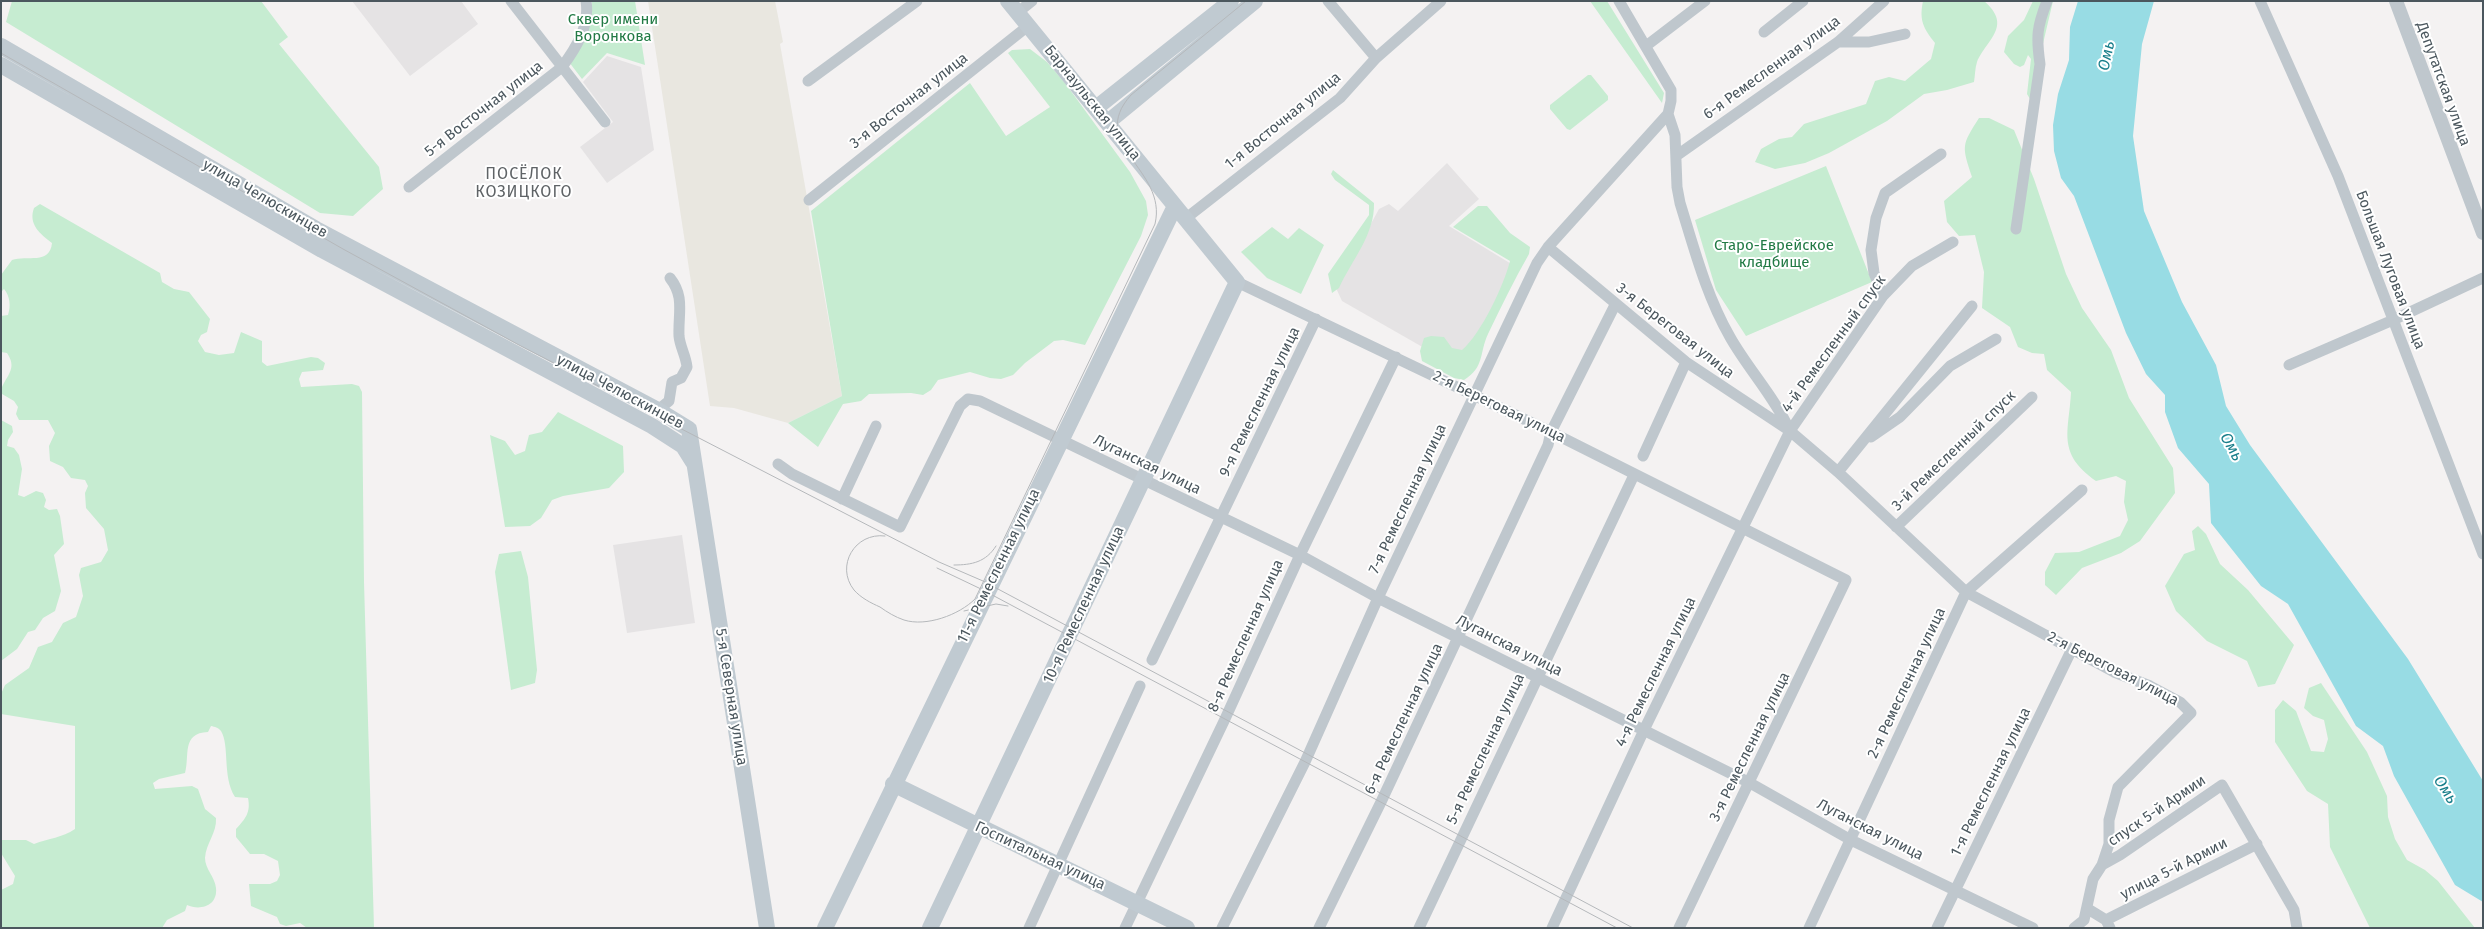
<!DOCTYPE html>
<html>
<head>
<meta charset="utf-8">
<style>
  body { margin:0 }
  #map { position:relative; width:2484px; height:929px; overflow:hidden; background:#f4f2f2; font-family:"Fira Sans",sans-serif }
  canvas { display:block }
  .frame { position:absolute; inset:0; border:2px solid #4b575e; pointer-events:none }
</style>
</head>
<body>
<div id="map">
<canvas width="2484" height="929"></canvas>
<div class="frame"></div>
</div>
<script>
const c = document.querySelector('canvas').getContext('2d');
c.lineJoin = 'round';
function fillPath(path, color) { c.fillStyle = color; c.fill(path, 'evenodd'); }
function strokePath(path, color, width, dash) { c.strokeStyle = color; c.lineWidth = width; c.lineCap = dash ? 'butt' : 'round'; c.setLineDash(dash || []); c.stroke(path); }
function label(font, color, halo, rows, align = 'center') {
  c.font = font + ' "Fira Sans",sans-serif'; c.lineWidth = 4; c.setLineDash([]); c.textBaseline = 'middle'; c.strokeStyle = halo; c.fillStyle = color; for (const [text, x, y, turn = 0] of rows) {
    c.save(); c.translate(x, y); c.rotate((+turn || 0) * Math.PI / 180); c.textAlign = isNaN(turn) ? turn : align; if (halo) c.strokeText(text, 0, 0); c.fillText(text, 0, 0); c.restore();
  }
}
fillPath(new Path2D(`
  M 648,1 L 775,1 L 783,42 L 780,44 L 842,396 L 788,423 L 734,408 L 710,406 Z`), '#e9e7e0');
fillPath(new Path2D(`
  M 352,1 L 461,1 L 478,24 L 410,76 Z
  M 607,56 L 641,67 L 654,150 L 607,183 L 580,147 L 613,122 L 583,82 Z
  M 1447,163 L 1479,199 L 1449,226 L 1513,265 L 1468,373 L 1342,301 L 1336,288 L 1379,209 L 1389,204 L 1398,211 Z
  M 682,535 L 695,623 L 627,633 L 613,545 Z`), '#e5e3e4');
fillPath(new Path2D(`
  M 12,1 L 261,1 L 288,37 L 279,44 L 379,167 L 383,189 L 353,216 L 320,213 L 6,22 Z
  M 592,1 L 635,1 L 645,65 L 607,53 L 582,79 L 569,62 L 592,7 Z
  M 1590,1 L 1607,1 L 1664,93 L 1662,103 Z
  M 1923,1 L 1984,1 C 2013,26 1987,39 1977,62 C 1975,68 1975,76 1974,82 L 1947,90 L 1924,94 L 1887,121 L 1829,153 L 1805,163 L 1775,169 L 1755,162 L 1761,149 L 1779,139 L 1792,137 L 1804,124 L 1866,104 L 1875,81 L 1889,77 L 1905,81 L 1931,59 L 1935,43 C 1923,28 1919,20 1923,1 Z
  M 2033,1 L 2053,1 L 2030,99 L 2027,94 L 2031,59 L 2028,55 L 2024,65 L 2020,67 L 2014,64 L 2004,52 L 2008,36 L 2024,20 Z
  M 1030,49 L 1047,62 L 1065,83 L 1130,172 L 1146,201 L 1148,215 L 1141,236 L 1085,345 L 1063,340 L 1054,341 L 1025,363 L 1013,375 L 1001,379 L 990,378 L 970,372 L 938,380 L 931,390 L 923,395 L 911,393 L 869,394 L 861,401 L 843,404 L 818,447 L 788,423 L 842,396 L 811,211 L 970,83 L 1006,136 L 1050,107 L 1008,53 L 1012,50 Z
  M 1588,75 L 1591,75 L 1608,96 L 1608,100 L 1570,130 L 1567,129 L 1550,109 L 1550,105 Z
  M 1979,118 L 1989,118 L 2014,130 L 2034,179 L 2066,274 L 2082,308 L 2111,350 L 2129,398 L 2173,468 L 2175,493 L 2140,541 L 2121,553 L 2082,568 L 2056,595 L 2045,585 L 2045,572 L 2055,553 L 2079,552 L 2120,536 L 2128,520 L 2124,502 L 2126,481 L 2116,476 L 2096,481 C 2056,453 2069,432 2071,392 L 2047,370 L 2044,354 L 2032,353 L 2018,347 L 2010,327 L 1982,308 L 1984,272 L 1975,235 L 1959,236 L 1947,222 L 1944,201 L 1972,177 C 1962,146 1961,146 1979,118 Z
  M 1826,166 L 1872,282 L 1746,336 L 1716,290 L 1695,220 Z
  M 1333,170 L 1374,203 C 1375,234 1352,260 1339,288 L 1332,293 L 1328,274 L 1369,215 L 1369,205 L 1335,180 L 1331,174 Z
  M 40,204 L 160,273 L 162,282 L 174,289 L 189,292 L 210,319 L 207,332 L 201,335 L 198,341 L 205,352 L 219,355 L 234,353 L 241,332 L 262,341 L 262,362 L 267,366 L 311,357 L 318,358 L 325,363 L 323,370 L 302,372 L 299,379 L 301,387 L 352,384 L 359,386 L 362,392 L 364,582 L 374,928 L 307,928 L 300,923 L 286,926 L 280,924 L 277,917 L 251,906 L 249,884 L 270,884 L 277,881 L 280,875 L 278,861 L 264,854 L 250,854 L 236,837 L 236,829 C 245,819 251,813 248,798 L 235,797 C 222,776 230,746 221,731 C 218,727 215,727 211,726 L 208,732 C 181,733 190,756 185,773 L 159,779 L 153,783 L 155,789 L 192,786 L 198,789 L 205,809 L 216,818 C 217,833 206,843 205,858 C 205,869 215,877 216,888 C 218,906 200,911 187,905 L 185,911 L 167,920 L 162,928 L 1,928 L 1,890 L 13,884 L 15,876 L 1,853 L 1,840 L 26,840 L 34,844 C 49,838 62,838 75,829 L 75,726 L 1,714 L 1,694 L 5,685 L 29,668 L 38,647 L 52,642 L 63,623 L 76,617 L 83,596 L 79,575 L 81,568 L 101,562 L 108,550 L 104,529 L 86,508 L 85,493 L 88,486 L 85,480 L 71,478 L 63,467 L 50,461 L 49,446 L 55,433 L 48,420 L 19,420 L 16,414 L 18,407 L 14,401 L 2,394 L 2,387 C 8,374 17,368 7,353 L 1,352 L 1,316 L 8,315 C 11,306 10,296 4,289 L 1,292 L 1,275 L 12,260 C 27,255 50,265 52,243 C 40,234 28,224 34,208 Z
  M 1478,206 L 1487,206 L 1510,233 L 1530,247 L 1529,254 C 1514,280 1501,307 1488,334 C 1479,353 1485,367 1464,380 L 1454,378 L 1422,361 L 1420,351 L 1424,338 L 1431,336 L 1444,337 L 1452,348 L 1462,350 C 1481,334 1504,285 1510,261 L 1453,227 Z
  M 1272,227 L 1288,239 L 1299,228 L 1324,245 L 1301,294 L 1267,278 L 1241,252 Z
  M 558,412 L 623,446 L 624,472 L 609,488 L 563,496 L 552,500 L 541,518 L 530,526 L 505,527 L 490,435 L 505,441 L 515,455 L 525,451 L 529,435 L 542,432 Z
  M 1,420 L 12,426 L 13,432 L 8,440 L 7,446 L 14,448 L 19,455 L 22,469 L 18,495 L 24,497 L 36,491 L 43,493 L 46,500 L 44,507 L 49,510 L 57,509 L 60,516 L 64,544 L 54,555 L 61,591 L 55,611 L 43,618 L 35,630 L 28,632 L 17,649 L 1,661 Z
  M 2198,526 L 2206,534 L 2220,564 L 2248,590 L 2294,645 L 2275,684 L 2258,687 L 2247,661 L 2207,641 L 2176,611 L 2165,586 L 2184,554 L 2195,550 L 2192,531 Z
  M 521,551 L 528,577 L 537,670 L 535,683 L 511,690 L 495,572 L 499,554 Z
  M 2321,683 L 2367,752 L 2387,796 L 2388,817 L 2395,839 L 2407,860 L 2425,870 L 2438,881 L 2475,928 L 2370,928 L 2330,847 L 2328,804 L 2307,791 L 2275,742 L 2275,710 L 2283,700 L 2296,711 L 2311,751 L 2324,752 L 2328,739 L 2324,720 L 2313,716 L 2304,708 L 2309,688 Z`), '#c6ecd1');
fillPath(new Path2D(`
  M 2078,1 L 2154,1 L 2142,44 L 2133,136 L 2144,211 L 2182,302 L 2216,365 L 2226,406 L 2250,445 L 2408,659 L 2483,781 L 2483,902 L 2455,885 L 2394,776 L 2383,746 L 2356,726 L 2288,604 L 2261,586 L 2211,523 L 2209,484 L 2178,448 L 2165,412 L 2165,395 L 2146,374 L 2126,333 L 2074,196 L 2061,178 L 2054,151 L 2053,125 L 2058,94 L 2069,60 L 2070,27 Z`), '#98dce4');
strokePath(new Path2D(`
  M 511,1 L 605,122
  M 1328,1 L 1376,58
  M 2260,1 L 2338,176 L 2483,554
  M 1017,13 L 1032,1
  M 1764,32 L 1803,1
  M 1838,42 L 1869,42 L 1905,34
  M 1646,46 L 1705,1
  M 808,81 L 917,1
  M 1668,114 L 1675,135 L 1677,187 L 1680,203 C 1694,248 1706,295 1730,337 C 1748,369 1774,396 1790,431
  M 1676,156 L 1838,42 L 1884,1
  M 409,187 L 562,67 C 576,48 590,26 586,1
  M 809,200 L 1028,26
  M 1185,219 L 1340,98 L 1376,58 L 1441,1
  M 2016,229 L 2040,64 C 2036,36 2037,27 2047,1
  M 1548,247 L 1686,362 L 1790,431 L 1838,472 L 1966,592 L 2114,672 L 2150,686 L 2180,702 L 2191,713 L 2118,787 L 2109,820 L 2109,844 L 2102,865 L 2093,879 L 2084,920 L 2074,928
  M 1237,282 L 1551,432 L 1846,580 L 1679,928
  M 1883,296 L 1874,273 L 1871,250 L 1876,218 L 1885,193 L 1941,154
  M 2289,365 L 2393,320 L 2483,278
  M 658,410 L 669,401 L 672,382 L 681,378 L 687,367 C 686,356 680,347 679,336 C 678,313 685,297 670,278
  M 1871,437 L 1900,417 L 1950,366 L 1996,339
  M 1643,456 L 1686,362
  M 778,464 L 792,474 L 900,527 L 960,406 L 968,399 L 980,401 L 1300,555 L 1378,598 L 1750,783 L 1851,840 L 2033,928
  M 1838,472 L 1972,306
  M 842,499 L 876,426
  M 1896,527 L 2032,397
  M 1152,660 L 1316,319
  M 2102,865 L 2120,855 L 2222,785 L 2294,910 L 2297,928
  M 2088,909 L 2106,920 L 2110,928
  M 2106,920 L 2257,844
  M 1029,928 L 1140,686
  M 1125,928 L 1225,719 L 1300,555 L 1396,357
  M 1222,928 L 1305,762 L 1378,598 L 1537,263 L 1548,247 L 1668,114 L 1671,101 L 1671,90 L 1619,1
  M 1319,928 L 1381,802 L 1548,445 L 1551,432 L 1615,305
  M 1419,928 L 1634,475
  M 1552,928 L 1644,730 L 1790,431 L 1883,296 L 1912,266 L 1953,242
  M 1809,928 L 1966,592 L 2082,490
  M 1937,928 L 2072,649`), '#bfc7cd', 11);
strokePath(new Path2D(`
  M 2396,1 L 2483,233`), '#bfc7cd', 14);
strokePath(new Path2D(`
  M 1,46 L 316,229 L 658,410 L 689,429 L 767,928
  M 1,65 L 322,250 L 652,426 L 683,446 L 693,462
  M 1096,108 L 1231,1
  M 1108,122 L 1255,1
  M 893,784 L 1187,928
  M 825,928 L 1175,206
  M 930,928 L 1237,282 L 1008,1`), '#c0cad1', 16);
strokePath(new Path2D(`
  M 1,53 L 343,249 L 519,345 L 939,562 L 983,581 L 1633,928
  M 885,536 C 855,532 835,566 854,590 C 861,598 871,603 880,607 C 887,612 895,617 904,620 C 926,627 959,615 975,599 L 1155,224 C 1168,169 1086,145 1131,95 L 1246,1
  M 954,565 C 972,565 986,562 996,546
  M 937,568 L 981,589 L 1617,928
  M 964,611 L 996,604 L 1008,606`), '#b5b8bb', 1);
label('15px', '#227a45', '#fff', [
  ["Сквер имени",613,20],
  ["Воронкова",613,37],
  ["Старо-Еврейское",1774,246],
  ["кладбище",1774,263]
]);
label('15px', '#4b575e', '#fff', [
  ["6-я Ремесленная улица",1772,68,-36],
  ["Депутатская улица",2443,84,70],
  ["3-я Восточная улица",909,101,-38],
  ["Барнаульская улица",1092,103,51],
  ["5-я Восточная улица",484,109,-38],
  ["1-я Восточная улица",1283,121,-39],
  ["улица Челюскинцев",265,199,30],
  ["Большая Луговая улица",2390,270,69],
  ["3-я Береговая улица",1675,331,38],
  ["4-й Ремесленный спуск",1834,344,-54],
  ["улица Челюскинцев",620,392,28],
  ["9-я Ремесленная улица",1260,402,-64],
  ["2-я Береговая улица",1499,407,26],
  ["3-й Ремесленный спуск",1954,451,-44],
  ["Луганская улица",1147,465,26],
  ["7-я Ремесленная улица",1408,499,-65],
  ["11-я Ремесленная улица",999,566,-64],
  ["10-я Ремесленная улица",1084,605,-65],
  ["8-я Ремесленная улица",1246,636,-66],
  ["Луганская улица",1509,646,27],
  ["2-я Береговая улица",2113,669,27],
  ["4-я Ремесленная улица",1656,672,-64],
  ["2-я Ремесленная улица",1907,683,-65],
  ["5-я Северная улица",731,697,81],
  ["6-я Ремесленная улица",1404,719,-65],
  ["3-я Ремесленная улица",1750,747,-64],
  ["5-я Ремесленная улица",1486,749,-65],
  ["1-я Ремесленная улица",1991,782,-64],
  ["спуск 5-й Армии",2157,811,-34],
  ["Луганская улица",1870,830,27],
  ["Госпитальная улица",1040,856,25],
  ["улица 5-й Армии",2174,869,-27]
]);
label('italic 16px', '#1a7f8b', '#fff', [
  ["Омь",2107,56,-78],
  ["Омь",2231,447,61],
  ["Омь",2445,790,58]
]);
c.letterSpacing = '1px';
label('16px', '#5f6366', '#fff', [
  ["ПОСЁЛОК",524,175],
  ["КОЗИЦКОГО",524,193]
]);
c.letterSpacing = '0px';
</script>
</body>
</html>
